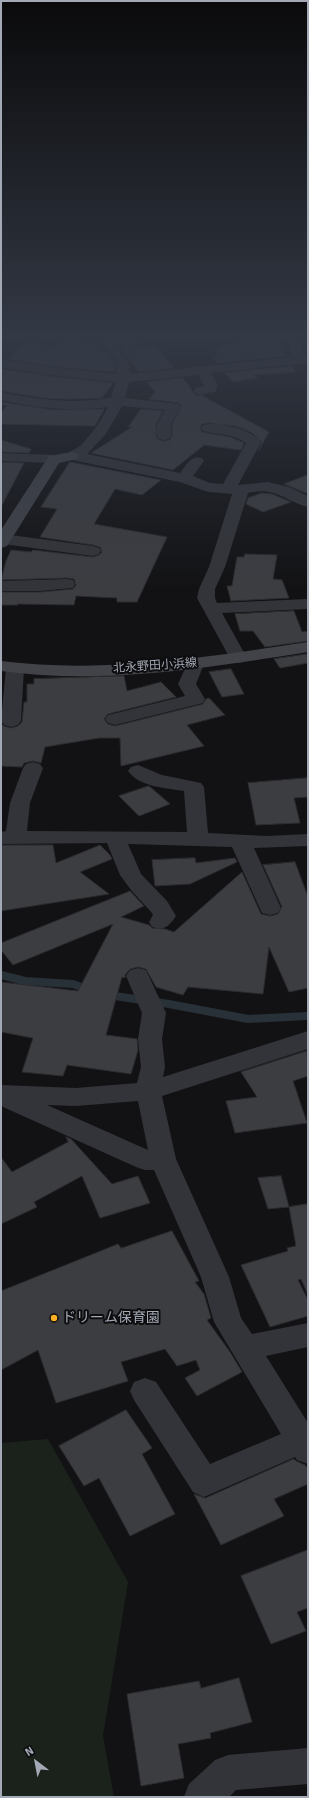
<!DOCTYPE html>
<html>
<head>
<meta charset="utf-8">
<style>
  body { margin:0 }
  #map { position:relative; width:309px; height:1798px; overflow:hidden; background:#121214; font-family:Signika,sans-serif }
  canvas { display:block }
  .frame { position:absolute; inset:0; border:2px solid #a3a9b5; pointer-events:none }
  .north { position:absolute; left:16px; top:1742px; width:40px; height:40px; -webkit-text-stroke:3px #0d0d0f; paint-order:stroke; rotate:328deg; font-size:11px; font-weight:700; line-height:16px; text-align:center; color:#a3a9b5 }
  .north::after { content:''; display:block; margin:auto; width:14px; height:18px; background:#a3a9b5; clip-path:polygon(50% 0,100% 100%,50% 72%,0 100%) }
</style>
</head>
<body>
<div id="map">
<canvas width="309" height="1798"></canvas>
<div class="frame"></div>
<div class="north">N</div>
</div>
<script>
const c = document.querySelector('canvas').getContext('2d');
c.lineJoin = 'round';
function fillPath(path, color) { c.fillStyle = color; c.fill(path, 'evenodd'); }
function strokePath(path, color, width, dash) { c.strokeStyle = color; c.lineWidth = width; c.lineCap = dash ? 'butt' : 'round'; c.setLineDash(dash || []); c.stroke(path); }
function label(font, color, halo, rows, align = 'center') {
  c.font = font + ' Signika,"Noto Sans JP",sans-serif'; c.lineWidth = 4; c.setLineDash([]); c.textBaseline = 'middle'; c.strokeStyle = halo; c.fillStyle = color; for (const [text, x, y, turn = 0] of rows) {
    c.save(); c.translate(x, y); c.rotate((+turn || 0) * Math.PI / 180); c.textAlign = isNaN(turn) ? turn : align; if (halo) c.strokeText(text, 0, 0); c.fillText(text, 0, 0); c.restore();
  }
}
fillPath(new Path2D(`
  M 48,1439 L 128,1582 L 103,1736 L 114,1797 L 1,1797 L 1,1443 Z`), '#1a221b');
strokePath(new Path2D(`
  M 1,975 L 25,981 L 73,984 L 89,990
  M 108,995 L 169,1004 L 248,1019 L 308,1016`), '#283138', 8);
const building = new Path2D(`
  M 235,340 L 278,340 L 287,356 L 217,363 L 212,357 L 217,357 L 215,348 L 222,348 L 221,345 L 238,344 Z
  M 26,341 L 57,348 L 58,341 L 98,342 L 100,344 L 99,352 L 106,351 L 115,362 L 115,372 L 56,367 L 9,359 Z
  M 155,345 L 174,368 L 139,372 L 121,349 Z
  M 293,366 L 296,372 L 254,375 L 258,378 L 233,382 L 225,373 Z
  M 1,369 L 56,377 L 113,383 L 102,398 L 69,399 L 43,398 L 1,391 Z
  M 183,378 L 192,389 L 190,389 L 196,395 L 203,396 L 269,432 L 258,452 L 262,442 L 251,432 L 235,426 L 209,423 L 202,424 L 200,427 L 202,432 L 230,437 L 240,441 L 244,443 L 241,450 L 204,445 L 173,470 L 91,453 L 132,427 L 128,427 L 141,409 L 163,411 L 156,424 L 156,436 L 159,440 L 164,441 L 170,440 L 172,436 L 172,424 L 182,406 L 179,403 L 149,399 L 155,392 L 147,382 Z
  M 1,402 L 54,410 L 104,409 L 95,426 L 1,424 L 1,413 L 7,405 L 1,405 Z
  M 1,440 L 31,449 L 29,453 L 1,452 Z
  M 1,462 L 24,463 L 1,507 Z
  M 70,462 L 161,480 L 142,495 L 115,489 L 94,524 L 167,537 L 137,602 L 117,602 L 117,598 L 76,596 L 74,605 L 18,604 L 18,605 L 1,605 L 1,592 L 40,592 L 73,589 L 76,585 L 74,579 L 67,578 L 1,580 L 6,561 L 11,550 L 31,552 L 33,550 L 93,557 L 99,555 L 102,552 L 100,547 L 93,545 L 40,537 L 57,509 L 41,507 Z
  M 308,475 L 308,494 L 284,484 Z
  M 262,493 L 272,494 L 291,502 L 263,512 L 246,504 L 248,498 Z
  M 245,554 L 277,555 L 273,579 L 282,580 L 289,598 L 231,601 L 227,586 L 232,586 L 237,557 L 244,557 Z
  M 294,611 L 302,632 L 308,631 L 308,641 L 265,647 L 253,631 L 240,631 L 235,614 Z
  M 308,654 L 308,663 L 280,668 L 274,659 Z
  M 231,669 L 244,694 L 222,697 L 209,672 Z
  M 124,676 L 127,691 L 161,682 L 176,697 L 108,714 L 104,719 L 108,724 L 115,726 L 203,704 L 206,699 L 209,698 L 225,715 L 187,725 L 204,746 L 121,766 L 120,738 L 99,738 L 45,747 L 41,763 L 33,761 L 24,763 L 22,767 L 1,766 L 1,724 L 4,726 L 11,728 L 18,726 L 22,722 L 24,702 L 27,702 L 27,684 L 34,684 L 34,679 Z
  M 308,778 L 308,797 L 294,798 L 300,823 L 256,825 L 248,783 Z
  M 149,786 L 170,804 L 139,816 L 119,796 Z
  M 1,845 L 53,845 L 56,863 L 100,845 L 110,855 L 112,859 L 80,872 L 109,894 L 1,911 Z
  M 195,858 L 196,863 L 235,858 L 237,862 L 190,884 L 155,886 L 152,860 Z
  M 295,862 L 308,897 L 308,988 L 289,992 L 269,947 L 263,994 L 188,987 L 183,995 L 156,987 L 146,969 L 138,967 L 130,969 L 125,975 L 125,978 L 122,977 L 106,1035 L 137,1039 L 138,1050 L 131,1074 L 67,1065 L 63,1076 L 22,1072 L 33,1038 L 1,1032 L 1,982 L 78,991 L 113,924 L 13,965 L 1,950 L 1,943 L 130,891 L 144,906 L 121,917 L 149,925 L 152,928 L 165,929 L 174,932 L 242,872 L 261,914 L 270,916 L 278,914 L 282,907 L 263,865 Z
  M 307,1051 L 308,1076 L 293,1081 L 307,1123 L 235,1133 L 226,1101 L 257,1097 L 241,1072 Z
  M 66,1137 L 71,1139 L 112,1184 L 138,1176 L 150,1203 L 100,1218 L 82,1176 L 34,1202 L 37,1207 L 1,1224 L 1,1157 L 12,1172 L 68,1142 Z
  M 281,1176 L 289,1207 L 268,1209 L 258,1178 Z
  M 308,1204 L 308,1295 L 301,1279 L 298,1280 L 308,1300 L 308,1316 L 270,1327 L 241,1265 L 288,1251 L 287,1248 L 296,1246 L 289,1207 Z
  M 172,1231 L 199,1281 L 195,1282 L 204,1294 L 211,1318 L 207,1320 L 230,1352 L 242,1372 L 197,1396 L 185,1378 L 200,1370 L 196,1360 L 177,1366 L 165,1349 L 121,1362 L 128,1381 L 56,1403 L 38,1350 L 1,1370 L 1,1291 L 118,1244 L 121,1248 Z
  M 126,1410 L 152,1448 L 142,1454 L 175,1514 L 130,1536 L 99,1478 L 84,1486 L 59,1446 Z
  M 294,1459 L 296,1461 L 305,1465 L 308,1469 L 308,1484 L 274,1499 L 284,1516 L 221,1545 L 194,1494 L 205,1498 Z
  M 308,1550 L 308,1608 L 297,1612 L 306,1631 L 271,1644 L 241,1576 Z
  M 239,1678 L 252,1722 L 210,1733 L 211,1738 L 178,1744 L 184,1778 L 141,1786 L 127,1694 L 199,1681 L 201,1688 Z`);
fillPath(building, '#3c3d41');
strokePath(building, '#2c2c30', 1);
fillPath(new Path2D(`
  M 99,340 L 144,340 C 140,347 127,347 118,348 L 129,361 L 130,374 L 292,357 L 287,340 L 299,340 L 304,355 L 308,355 L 308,363 L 211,373 L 218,385 L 215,392 L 201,395 L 196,394 L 194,391 L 196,388 L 204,386 L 199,375 L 129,382 L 125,398 L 179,404 L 181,407 L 171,424 L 171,436 L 169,439 L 164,440 L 159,439 C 152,429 160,419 165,410 L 122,406 L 105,435 L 87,454 L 180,473 C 187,464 191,455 202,458 L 204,461 L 193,476 L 210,483 L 223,484 L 246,443 C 233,433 218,435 203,431 L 201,428 L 203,425 C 218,421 252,429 261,442 L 238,485 L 268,482 L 289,487 L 308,496 L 308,507 C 285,501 275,486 248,493 L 225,567 L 215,589 L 215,598 L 217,603 L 308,599 L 308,609 L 222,613 L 247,658 L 244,662 L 238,663 L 232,662 L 197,598 L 199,589 L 209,567 L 232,494 L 208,492 L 180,482 L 67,459 L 65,456 C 68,451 75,450 80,446 C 91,435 101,421 108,407 C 70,412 37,408 1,400 L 1,392 C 40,400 72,404 111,398 L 116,382 L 56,376 L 1,367 L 1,359 L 56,368 L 117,374 L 116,361 Z
  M 1,453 L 54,455 L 59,456 L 61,459 L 59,462 L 54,463 L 1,461 Z
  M 3,534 L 93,546 L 99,548 L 101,551 L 99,554 L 93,556 L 3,544 L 1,543 L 1,535 Z
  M 67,579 L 73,580 L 75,584 L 73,588 L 40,591 L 1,591 L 1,581 Z
  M 195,659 L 201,660 L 204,664 L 196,684 L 205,699 L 203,703 L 115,725 L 108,723 L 105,719 L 108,715 L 185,696 L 178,684 L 189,660 Z
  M 15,663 L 21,664 L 24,668 L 21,721 L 18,725 L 11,727 L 4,725 L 1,721 L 6,668 L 9,664 Z
  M 33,762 L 40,764 L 43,768 L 30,803 L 27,831 L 187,832 L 184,791 C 166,788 139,787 128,771 L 131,767 L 138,765 L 162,775 L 201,783 L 204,787 L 208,833 L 267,836 L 308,834 L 308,846 L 254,848 L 281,908 L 278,913 L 270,915 L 262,913 L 232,847 L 128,844 L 141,874 L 167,901 L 176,916 C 169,926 165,931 152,927 L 149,922 L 153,915 L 152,913 L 131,890 L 120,875 L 107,843 L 1,844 L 1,832 L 6,831 L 10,803 L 23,768 L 26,764 Z
  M 138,968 L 146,970 L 166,1013 L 162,1039 L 165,1067 L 163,1077 L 308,1031 L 308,1049 L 162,1096 L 176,1159 L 229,1277 L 241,1318 L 252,1334 L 308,1323 L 308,1347 L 266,1356 L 308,1423 L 308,1464 L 297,1460 L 295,1457 L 204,1497 L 193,1492 L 134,1400 L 130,1391 L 134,1382 L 145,1378 L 156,1382 L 210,1464 L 281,1434 L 214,1322 L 201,1277 L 154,1170 L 145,1170 L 136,1167 L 1,1106 L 1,1085 L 76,1088 L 137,1083 L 141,1067 L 138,1039 L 142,1013 L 126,976 L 130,970 ZM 138,1101 L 148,1150 L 47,1105 L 76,1106 Z
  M 308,1748 L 308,1784 L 236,1790 L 229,1797 L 184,1797 L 189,1784 L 215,1760 L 228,1755 Z`), '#333439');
fillPath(new Path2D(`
  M 72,452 L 77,453 L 79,456 L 77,459 L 59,463 L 9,543 L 7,546 L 1,548 L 1,530 L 49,456 Z
  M 308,642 L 308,652 C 208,668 102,685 1,671 L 1,661 C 103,674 208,657 308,642 Z`), '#414349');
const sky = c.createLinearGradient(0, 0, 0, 592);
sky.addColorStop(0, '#0a0a0b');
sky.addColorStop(0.57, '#333945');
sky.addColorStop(1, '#33394500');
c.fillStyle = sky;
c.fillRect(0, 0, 309, 592);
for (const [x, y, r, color] of [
  [54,1318,4,"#fbb023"]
]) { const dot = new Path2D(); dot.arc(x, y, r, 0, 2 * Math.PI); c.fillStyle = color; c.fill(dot); strokePath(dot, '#0d0d0f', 1.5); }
label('12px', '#a3a9b5', '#0d0d0f', [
  ["北永野田小浜線",155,666,-4]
]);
label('14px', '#a3a9b5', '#0d0d0f', [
  ["ドリーム保育園",62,1318]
], 'left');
</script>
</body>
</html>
